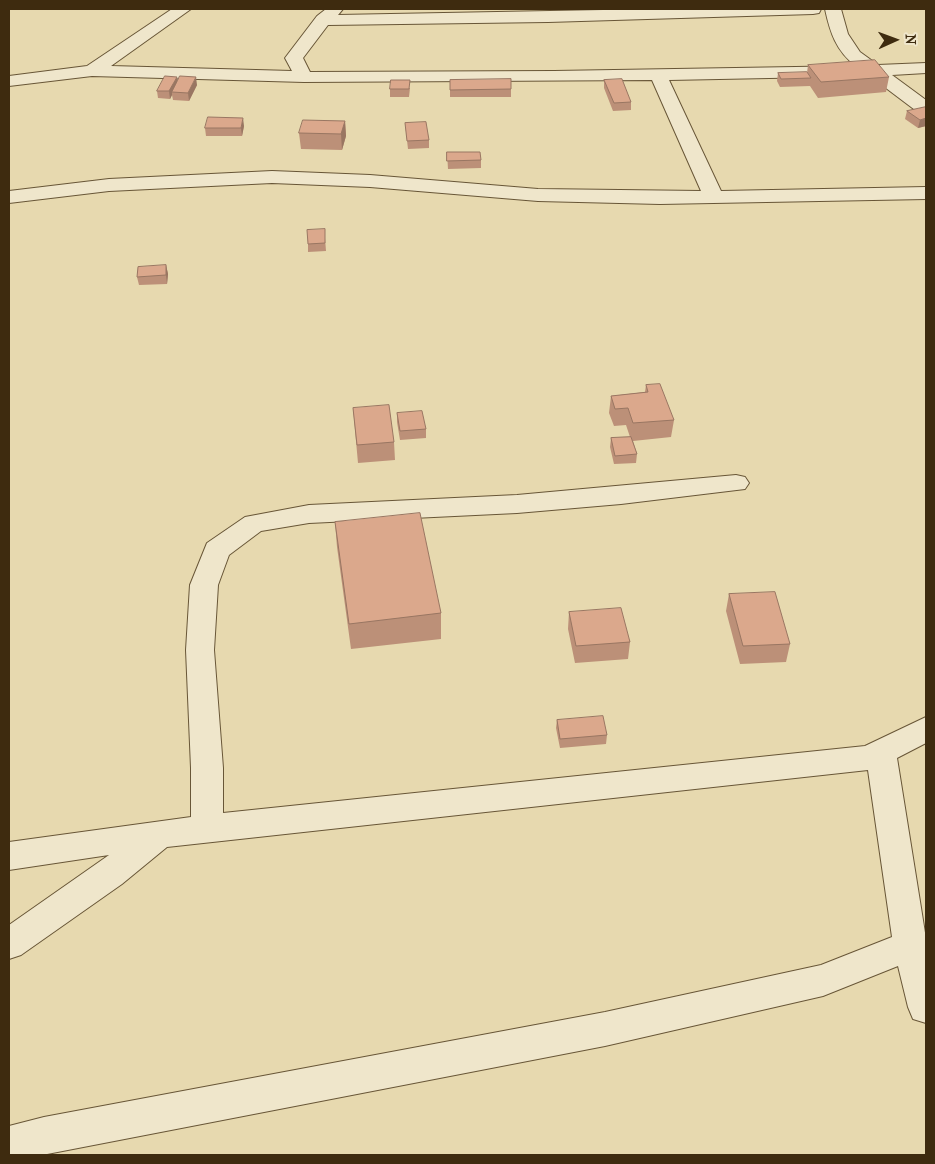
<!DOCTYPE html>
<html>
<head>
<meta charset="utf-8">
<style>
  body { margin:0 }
  #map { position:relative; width:935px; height:1164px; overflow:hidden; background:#e7d9af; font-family:"IM FELL French Canon",serif }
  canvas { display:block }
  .frame { position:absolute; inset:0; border:10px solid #3e2b0f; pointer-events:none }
  .north { position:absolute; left:870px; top:15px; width:50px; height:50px; -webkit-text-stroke:4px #efe6cb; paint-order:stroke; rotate:88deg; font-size:14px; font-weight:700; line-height:20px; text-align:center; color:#3e2b0f }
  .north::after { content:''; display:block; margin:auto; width:18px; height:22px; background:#3e2b0f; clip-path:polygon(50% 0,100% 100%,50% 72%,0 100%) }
</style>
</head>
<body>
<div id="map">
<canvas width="935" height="1164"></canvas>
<div class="frame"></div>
<div class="north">N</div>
</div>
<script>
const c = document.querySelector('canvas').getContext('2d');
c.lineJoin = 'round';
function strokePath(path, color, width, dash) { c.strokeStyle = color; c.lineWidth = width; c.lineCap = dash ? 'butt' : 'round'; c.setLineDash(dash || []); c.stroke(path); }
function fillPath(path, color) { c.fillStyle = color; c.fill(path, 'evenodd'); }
const minor = new Path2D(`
  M 172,9 L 191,9 L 111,66 L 292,71 L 285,58 L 317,16 L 326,9 L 343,9 L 338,15 L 656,9 L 821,9 L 819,13 L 813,14 L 548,22 L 328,25 L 303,58 L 310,72 L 554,71 L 856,66 C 836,51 830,32 825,9 L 841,9 L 848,34 L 860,52 L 878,65 L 926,63 L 926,73 L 892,75 L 926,100 L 926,114 L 919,113 L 870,76 L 669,80 L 721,191 L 926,187 L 926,199 L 660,204 L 538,201 L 370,187 L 272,183 L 109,191 L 9,203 L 9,191 L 109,179 L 272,171 L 370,175 L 538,189 L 701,191 L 652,80 L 304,82 L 92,76 L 9,86 L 9,76 L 87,66 Z
  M 736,475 L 745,477 L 749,483 L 745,489 L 621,504 L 517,513 L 309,523 L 261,531 L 229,555 L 218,585 L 214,650 L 223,768 L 223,813 L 865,746 L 926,717 L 926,743 L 897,758 L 926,939 L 926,1023 L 913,1019 L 908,1007 L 898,966 L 823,996 L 605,1046 L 42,1155 L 9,1155 L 9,1126 L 44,1117 L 605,1012 L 821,965 L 892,937 L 868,770 L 167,847 L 122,884 L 21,955 L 9,959 L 9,925 L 109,855 L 9,870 L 9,842 L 191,817 L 191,768 L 186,650 L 190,585 L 207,543 L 245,517 L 309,505 L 517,495 Z`);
strokePath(minor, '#685637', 2);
fillPath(minor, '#efe6cb');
fillPath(new Path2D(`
  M 808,65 L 889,77 L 886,92 L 818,98 L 810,86 L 780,87 L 777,81 L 778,73 L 807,73 Z
  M 450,80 L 511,89 L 511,97 L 450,97 Z
  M 604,80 L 631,102 L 631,110 L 613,111 L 604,88 Z
  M 178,81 L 197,85 L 189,101 L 173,100 L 172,95 L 170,99 L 158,98 L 157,91 Z
  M 410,88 L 409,97 L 390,97 L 390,89 Z
  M 926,107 L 926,126 L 918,128 L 905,119 L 907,111 Z
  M 345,121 L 346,136 L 342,150 L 301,149 L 299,133 Z
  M 405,123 L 429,140 L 429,148 L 408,149 Z
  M 244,126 L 242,136 L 206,136 L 205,128 Z
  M 447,152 L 481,160 L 481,168 L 448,169 Z
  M 325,238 L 326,251 L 308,252 L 308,244 Z
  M 166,265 L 168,274 L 167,284 L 139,285 L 137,277 Z
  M 646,385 L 674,420 L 671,437 L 633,441 L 637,454 L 636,463 L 614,464 L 610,447 L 611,438 L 630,437 L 626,425 L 614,426 L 609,413 L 611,396 L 645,392 Z
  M 353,408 L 394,442 L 395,460 L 358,463 Z
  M 397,413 L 426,429 L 426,438 L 400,440 L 397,422 Z
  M 335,522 L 441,613 L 441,639 L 351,649 L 337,547 Z
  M 729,594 L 790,644 L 786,662 L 740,664 L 726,611 Z
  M 569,612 L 630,642 L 628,659 L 575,663 L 568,629 Z
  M 557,720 L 607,735 L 606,744 L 560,748 L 556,728 Z`), '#bc9078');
fillPath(new Path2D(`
  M 177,77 L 178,84 L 172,92 L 172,95 L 170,99 L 169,91 Z
  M 196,77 L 197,85 L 189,101 L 188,93 Z
  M 243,118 L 244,126 L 242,136 L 241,128 Z
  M 926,118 L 926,126 L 918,128 L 920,120 Z
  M 345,121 L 346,136 L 342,150 L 341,134 Z
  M 166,265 L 168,274 L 167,284 L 166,275 Z`), '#997662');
const building = new Path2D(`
  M 875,60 L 889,77 L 821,82 L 808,65 Z
  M 807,72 L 811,78 L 781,79 L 778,73 Z
  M 165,76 L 177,77 L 169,91 L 157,91 Z
  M 180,76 L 196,77 L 188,93 L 172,92 Z
  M 511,79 L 511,89 L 450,90 L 450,80 Z
  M 622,79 L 631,102 L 614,103 L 604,80 Z
  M 391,80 L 410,80 L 409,89 L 390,89 Z
  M 926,107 L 926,118 L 920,120 L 907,111 Z
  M 208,117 L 243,118 L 241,128 L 205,128 Z
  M 303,120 L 345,121 L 341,134 L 299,133 Z
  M 426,122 L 429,140 L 407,141 L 405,123 Z
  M 447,152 L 480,152 L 481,160 L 447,161 Z
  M 325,229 L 325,243 L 308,244 L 307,230 Z
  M 166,265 L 166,275 L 137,277 L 138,267 Z
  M 660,384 L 674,420 L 633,423 L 628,408 L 615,409 L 611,396 L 648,392 L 646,385 Z
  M 389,405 L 394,442 L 357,445 L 353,408 Z
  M 422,411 L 426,429 L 400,431 L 397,413 Z
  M 631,437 L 637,454 L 615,456 L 611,438 Z
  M 420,513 L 441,613 L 349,624 L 335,522 Z
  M 775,592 L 790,644 L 743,646 L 729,594 Z
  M 621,608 L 630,642 L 576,646 L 569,612 Z
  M 603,716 L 607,735 L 560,739 L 557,720 Z`);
fillPath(building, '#dba88c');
strokePath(building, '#997662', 1);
</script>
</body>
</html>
